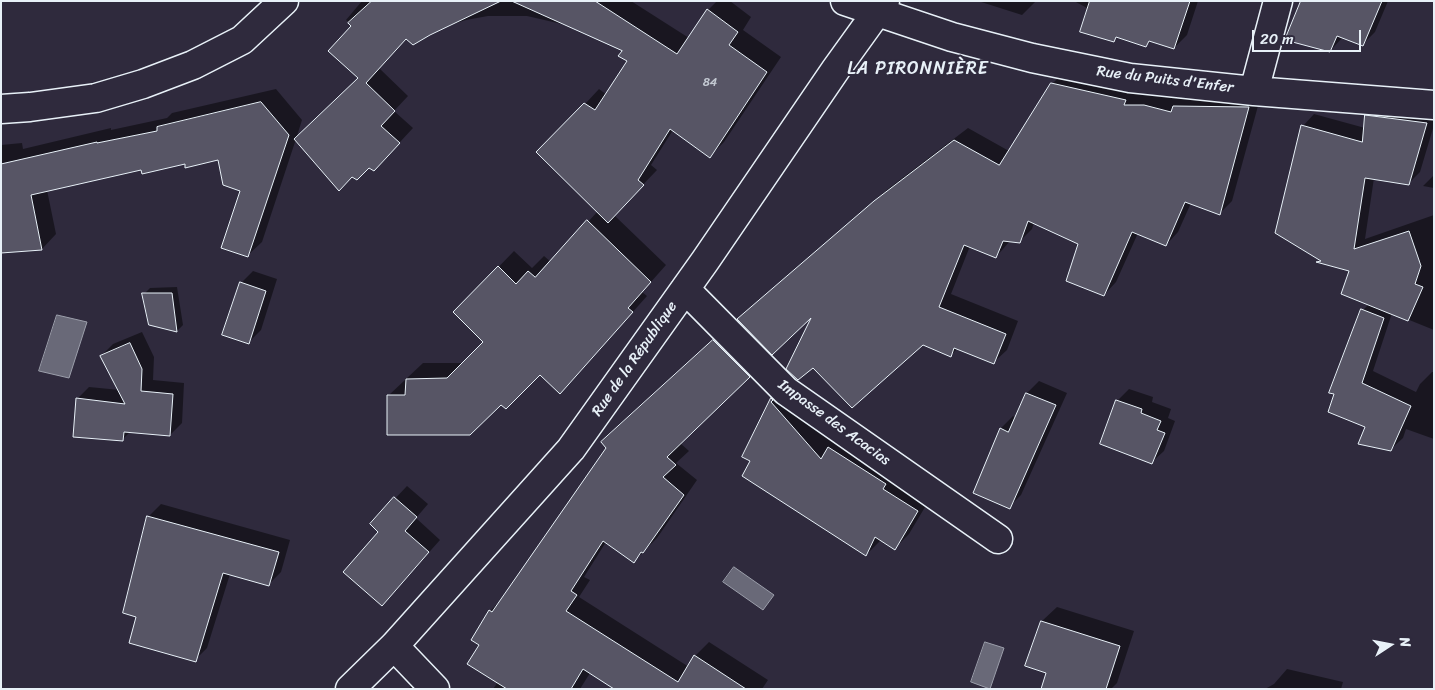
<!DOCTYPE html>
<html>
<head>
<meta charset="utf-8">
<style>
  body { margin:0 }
  #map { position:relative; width:1435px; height:690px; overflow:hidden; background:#2f2a3d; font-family:Sriracha,sans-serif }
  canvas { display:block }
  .frame { position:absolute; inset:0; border:2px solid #e8f1f8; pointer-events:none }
  .north { position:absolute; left:1365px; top:620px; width:50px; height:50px; -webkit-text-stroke:4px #2f2a3d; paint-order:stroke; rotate:79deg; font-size:14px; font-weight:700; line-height:20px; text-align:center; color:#e8f1f8 }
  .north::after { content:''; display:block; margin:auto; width:18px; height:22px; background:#e8f1f8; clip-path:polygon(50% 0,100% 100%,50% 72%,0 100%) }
  .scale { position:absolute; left:1252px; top:30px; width:109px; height:22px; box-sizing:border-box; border:2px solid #e8f1f8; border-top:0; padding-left:6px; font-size:15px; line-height:18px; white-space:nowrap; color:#e8f1f8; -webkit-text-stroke:4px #2f2a3d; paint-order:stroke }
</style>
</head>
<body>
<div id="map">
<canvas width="1435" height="690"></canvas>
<div class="frame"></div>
<div class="north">N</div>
<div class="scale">20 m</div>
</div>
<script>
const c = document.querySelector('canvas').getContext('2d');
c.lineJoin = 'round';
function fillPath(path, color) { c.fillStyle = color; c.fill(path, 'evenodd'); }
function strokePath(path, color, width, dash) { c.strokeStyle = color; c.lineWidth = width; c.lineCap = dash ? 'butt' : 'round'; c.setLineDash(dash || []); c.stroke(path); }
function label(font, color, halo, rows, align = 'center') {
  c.font = font + ' Sriracha,sans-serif'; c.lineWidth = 4; c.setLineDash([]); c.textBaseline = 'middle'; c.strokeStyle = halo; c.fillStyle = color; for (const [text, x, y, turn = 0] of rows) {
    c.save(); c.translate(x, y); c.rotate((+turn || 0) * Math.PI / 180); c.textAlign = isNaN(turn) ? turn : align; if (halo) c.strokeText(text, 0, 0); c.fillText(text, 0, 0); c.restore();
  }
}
const water = new Path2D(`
  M 57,315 L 87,322 L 69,378 L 39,371 Z
  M 734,567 L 774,595 L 763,610 L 723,582 Z
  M 985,642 L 1004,648 L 990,689 L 971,682 Z`);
fillPath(water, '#696978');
strokePath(water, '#9c9fab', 1);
fillPath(new Path2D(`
  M 362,1 L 631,1 L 689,38 L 708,10 L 717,1 L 730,1 L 751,17 L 743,30 L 781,57 L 724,142 L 710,156 L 673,130 L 651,165 L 657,170 L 614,215 L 666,265 L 642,292 L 647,296 L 575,377 L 540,374 L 501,403 L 389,395 L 423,363 L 464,363 L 484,342 L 455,312 L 514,251 L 532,268 L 544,256 L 551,262 L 598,211 L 585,104 L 599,89 L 607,95 L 628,61 L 623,51 L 566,25 L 527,16 L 488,16 L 466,20 L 406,38 L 379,68 L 408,96 L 394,111 L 413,128 L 388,155 L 296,139 L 262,242 L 247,256 L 241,190 L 219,159 L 142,168 L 47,190 L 56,234 L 42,249 L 1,251 L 1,145 L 22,143 L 23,149 L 111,128 L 111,130 L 167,118 L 172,113 L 276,89 L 302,120 L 296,139 L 360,77 L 353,25 L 346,20 Z
  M 978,1 L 1036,1 L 1022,15 Z
  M 1074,1 L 1198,1 L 1187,35 L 1174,48 L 1152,40 L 1146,46 L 1118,37 L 1113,41 L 1089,9 Z
  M 1303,1 L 1388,1 L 1375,32 L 1363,44 L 1343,37 L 1330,51 Z
  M 1065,71 L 1138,88 L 1136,93 L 1157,93 L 1181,99 L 1186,93 L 1261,95 L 1232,201 L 1219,214 L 1191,203 L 1178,232 L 1166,245 L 1138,233 L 1116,282 L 1104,295 L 1079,244 L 1034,222 L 1032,229 L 1019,242 L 1010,241 L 996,257 L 970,246 L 951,294 L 1018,321 L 1007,350 L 994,362 L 958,348 L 951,355 L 923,344 L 815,313 L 751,307 L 888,189 L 968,128 L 1009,151 L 1052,84 Z
  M 1378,104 L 1434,111 L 1434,125 L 1420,172 L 1409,183 L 1374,178 L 1365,239 L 1434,215 L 1434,330 L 1392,313 L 1373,371 L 1416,392 L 1420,384 L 1432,372 L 1434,372 L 1434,439 L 1406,429 L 1403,438 L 1390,450 L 1336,394 L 1363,310 L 1369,304 L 1351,270 L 1318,262 L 1321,259 L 1303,126 L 1314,114 L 1365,128 L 1367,116 Z
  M 1433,176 L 1434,188 L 1423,186 Z
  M 253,271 L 277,279 L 261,330 L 249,342 L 241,283 Z
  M 177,287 L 183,325 L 177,331 L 144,294 L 150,288 Z
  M 728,327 L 763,362 L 680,443 L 689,451 L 676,463 L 697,480 L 657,538 L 634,561 L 606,542 L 584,577 L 590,580 L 579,597 L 689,667 L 695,656 L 709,642 L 768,680 L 762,689 L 616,689 L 590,673 L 580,689 L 493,689 L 498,682 L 481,644 L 472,639 L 490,611 L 504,597 L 608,448 L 617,428 Z
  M 142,332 L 154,357 L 153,380 L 184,383 L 182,423 L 170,435 L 131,431 L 122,440 L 77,399 L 89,387 L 120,390 L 101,356 L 113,344 Z
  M 1039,381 L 1067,393 L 1021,495 L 1009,507 L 974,492 L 1001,428 L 1013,416 L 1016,418 L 1027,393 Z
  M 786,385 L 785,387 L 834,443 L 843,434 L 931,497 L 909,534 L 895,548 L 881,540 L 866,555 L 751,460 L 743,456 L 772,399 Z
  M 1129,389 L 1153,397 L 1152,402 L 1171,409 L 1168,418 L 1175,421 L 1164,451 L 1152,462 L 1117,401 Z
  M 407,486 L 428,504 L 416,518 L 440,540 L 382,605 L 380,531 L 371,524 Z
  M 161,504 L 290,540 L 281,572 L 269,584 L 230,574 L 207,648 L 195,660 L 138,617 L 124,613 L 149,516 Z
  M 1057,607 L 1134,631 L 1117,683 L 1111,689 L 1042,689 L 1047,673 L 1042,621 Z
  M 1287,669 L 1343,682 L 1341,689 L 1265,689 L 1274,684 Z
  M 414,683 L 420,689 L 408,689 Z`), '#0007');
const building = new Path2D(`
  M 372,1 L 501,1 L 430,35 L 413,45 L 406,39 L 366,83 L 395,111 L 381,126 L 400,143 L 374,171 L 369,168 L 357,180 L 352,177 L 339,191 L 294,139 L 358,78 L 328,51 L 351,26 L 348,23 Z
  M 512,1 L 595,1 L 677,54 L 707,9 L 738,32 L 729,45 L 767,72 L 710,158 L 670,129 L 638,180 L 644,185 L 608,223 L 536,152 L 584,103 L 595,110 L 627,61 L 618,56 L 622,51 Z
  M 1090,1 L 1190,1 L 1174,49 L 1149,41 L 1146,47 L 1116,37 L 1114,42 L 1080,32 Z
  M 1301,1 L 1382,1 L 1363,46 L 1337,36 L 1330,52 L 1285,40 Z
  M 1051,83 L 1126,100 L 1124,105 L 1144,105 L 1171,112 L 1173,106 L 1249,107 L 1220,215 L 1185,202 L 1166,246 L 1132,232 L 1104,296 L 1066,281 L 1078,244 L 1028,221 L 1020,243 L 1003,241 L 996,258 L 964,245 L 939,307 L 1006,334 L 994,364 L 954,348 L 951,357 L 923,345 L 852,408 L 813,368 L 798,380 L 786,369 L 811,318 L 772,355 L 737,319 L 874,201 L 954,140 L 999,165 Z
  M 261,102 L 289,135 L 248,257 L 221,248 L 240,191 L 223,185 L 218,160 L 185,168 L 185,164 L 142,174 L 141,170 L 31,195 L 42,250 L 1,253 L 1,164 L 97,142 L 97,143 L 157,131 L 157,127 Z
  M 1365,115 L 1427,123 L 1409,185 L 1365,178 L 1354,249 L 1409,231 L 1421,266 L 1415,284 L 1423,287 L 1408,321 L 1341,294 L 1349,271 L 1316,262 L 1321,261 L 1275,233 L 1301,125 L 1362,142 Z
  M 587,220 L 651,282 L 628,308 L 633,312 L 560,394 L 540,375 L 506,409 L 501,405 L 470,435 L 387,435 L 387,395 L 405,395 L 406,379 L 447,378 L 483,342 L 453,312 L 498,266 L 516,284 L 528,271 L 535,277 Z
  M 240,282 L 266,291 L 249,344 L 222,335 Z
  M 142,293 L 172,293 L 177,332 L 149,325 Z
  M 1361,309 L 1384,318 L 1362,383 L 1411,406 L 1391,451 L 1358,444 L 1365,427 L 1328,412 L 1334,394 L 1329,393 Z
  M 713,340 L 750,377 L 667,457 L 676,465 L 663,477 L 684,495 L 643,553 L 641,552 L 634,563 L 603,541 L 571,591 L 577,595 L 566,611 L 678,682 L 694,655 L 746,689 L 614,689 L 583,669 L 571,689 L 507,689 L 467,664 L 479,645 L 471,640 L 489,610 L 492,612 L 606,448 L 601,442 Z
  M 130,343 L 142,369 L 141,391 L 173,394 L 170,436 L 124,432 L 123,441 L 73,437 L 76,398 L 125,404 L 100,356 Z
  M 1026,393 L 1056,405 L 1010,509 L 973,493 L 1000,428 L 1008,432 Z
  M 771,398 L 773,400 L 771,402 L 821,459 L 828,447 L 886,484 L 883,489 L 918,511 L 895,550 L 875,537 L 866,556 L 742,476 L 750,461 L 742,457 Z
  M 1116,400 L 1142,409 L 1141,413 L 1161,421 L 1157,430 L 1165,433 L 1152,464 L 1100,444 Z
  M 394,497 L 417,517 L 405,531 L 429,552 L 382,606 L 343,572 L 378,532 L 370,524 Z
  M 147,516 L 279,552 L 269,586 L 223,573 L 196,662 L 129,643 L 136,617 L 123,613 Z
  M 1041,621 L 1120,646 L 1106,689 L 1041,689 L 1046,673 L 1025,666 Z`);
fillPath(building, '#575565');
strokePath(building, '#e8f1f8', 1);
const minor = new Path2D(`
  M 845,1 L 952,37 L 1032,58 L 1130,78 L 1254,91 L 1434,105
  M 1254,91 L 1278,1
  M 1,109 L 30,107 L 96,98 L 143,84 L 193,65 L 242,40 L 284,1
  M 685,289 L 786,391 L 998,539
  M 394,646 L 435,689
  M 350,689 L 394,646 L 571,449 L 705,261 L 836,69 L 885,1`);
strokePath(minor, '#e8f1f8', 31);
strokePath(minor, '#2f2a3d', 28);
label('12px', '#c4cad3', null, [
  ["84",710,83]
]);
label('15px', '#e8f1f8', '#2f2a3d', [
  ["Rue du Puits d'Enfer",1165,80,7],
  ["Rue de la République",635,359,-55],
  ["Impasse des Acacias",834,423,36]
]);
c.letterSpacing = '1px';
label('18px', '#e8f1f8', '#2f2a3d', [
  ["LA PIRONNIÈRE",918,69]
]);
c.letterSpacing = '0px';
</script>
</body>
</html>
